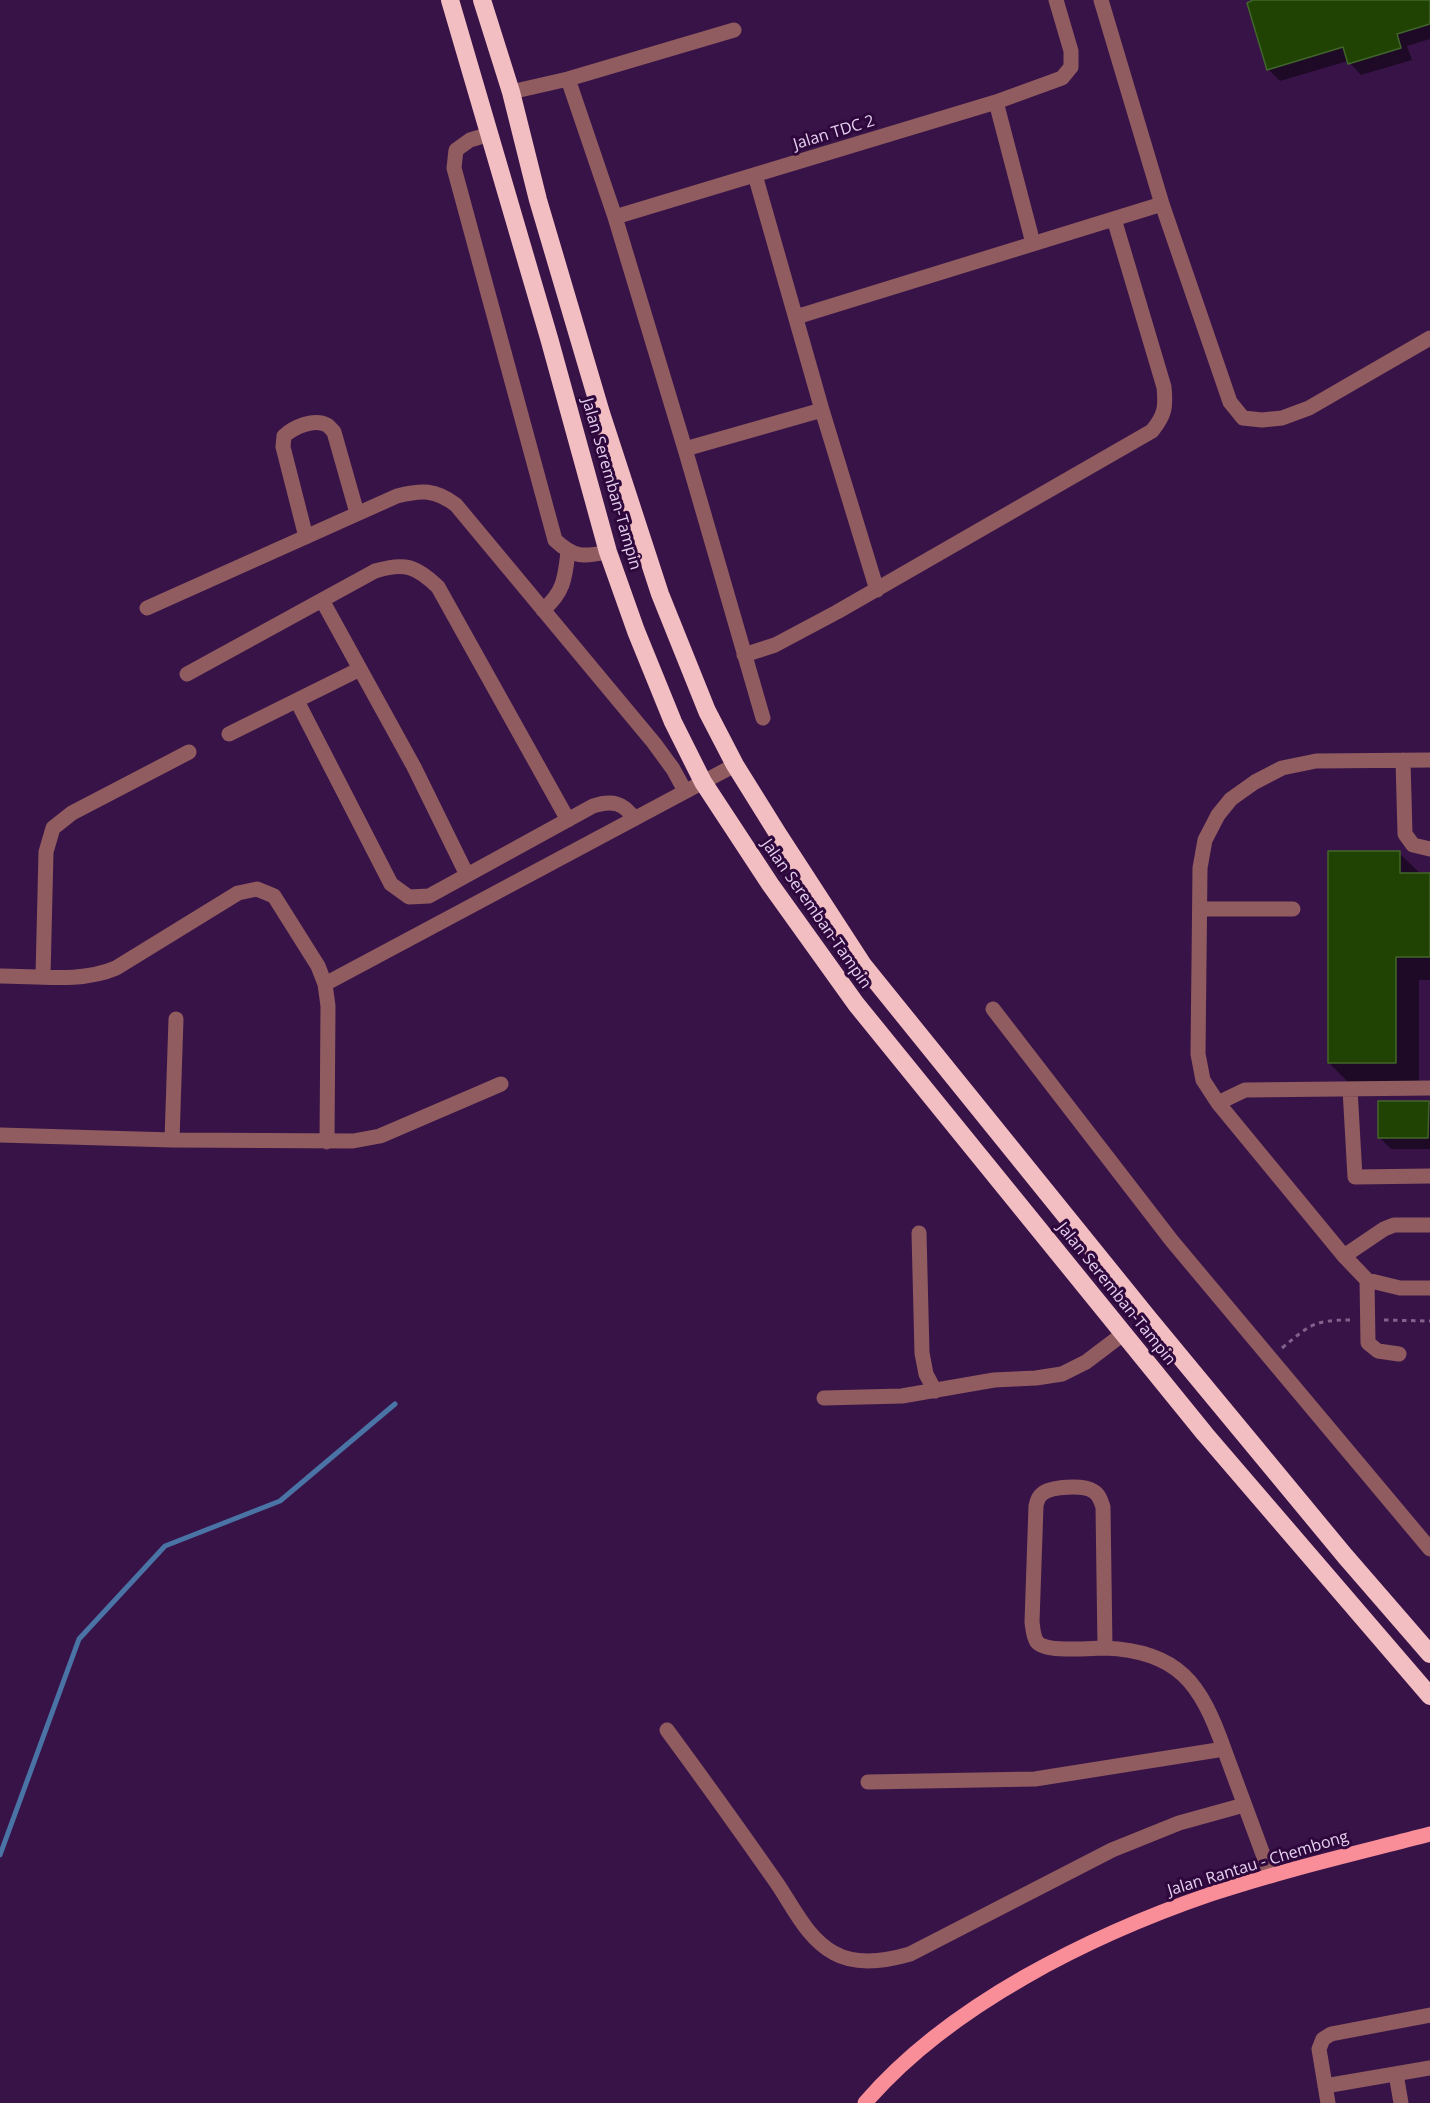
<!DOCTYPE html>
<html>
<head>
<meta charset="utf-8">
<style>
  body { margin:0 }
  canvas { display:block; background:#381347 }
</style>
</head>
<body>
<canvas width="1430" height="2103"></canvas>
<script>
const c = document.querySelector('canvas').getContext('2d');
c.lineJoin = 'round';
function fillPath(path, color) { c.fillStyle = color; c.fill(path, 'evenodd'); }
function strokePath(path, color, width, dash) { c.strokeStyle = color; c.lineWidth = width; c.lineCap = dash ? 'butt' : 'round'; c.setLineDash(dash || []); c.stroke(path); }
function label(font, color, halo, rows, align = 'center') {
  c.font = font + ' "Open Sans",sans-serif'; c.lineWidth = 6; c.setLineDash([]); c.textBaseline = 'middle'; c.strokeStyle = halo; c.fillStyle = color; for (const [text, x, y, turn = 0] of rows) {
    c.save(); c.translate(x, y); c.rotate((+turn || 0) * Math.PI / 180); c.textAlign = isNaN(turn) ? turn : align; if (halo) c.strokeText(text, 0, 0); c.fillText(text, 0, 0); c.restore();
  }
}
fillPath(new Path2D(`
  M 1254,0 L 1430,0 L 1430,39 L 1407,46 L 1412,60 L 1361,75 L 1348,61 L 1280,81 L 1268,69 Z
  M 1399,853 L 1422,875 L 1430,875 L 1430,980 L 1419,980 L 1419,1087 L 1353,1087 L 1329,1063 Z
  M 1428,1103 L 1430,1105 L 1430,1149 L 1391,1149 L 1379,1137 Z`), '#0007');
strokePath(new Path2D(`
  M 0,1855 L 79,1639 L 165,1546 L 280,1501 L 395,1404`), '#4a73a6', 5);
const building = new Path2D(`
  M 1253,0 L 1430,0 L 1430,24 L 1397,34 L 1401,48 L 1348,64 L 1343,47 L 1267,70 L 1247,3 Z
  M 1328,851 L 1400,851 L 1400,873 L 1430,873 L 1430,957 L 1396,957 L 1396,1063 L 1328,1063 Z
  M 1378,1101 L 1429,1101 L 1428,1138 L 1378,1138 Z`);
fillPath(building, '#204303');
strokePath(building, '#41652a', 1.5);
strokePath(new Path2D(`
  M 1384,1320 L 1430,1321
  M 1282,1348 C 1310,1325 1313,1320 1350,1320`), '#80628d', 3, [4.5, 4.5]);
strokePath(new Path2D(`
  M 1101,0 L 1162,204 L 1230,402 L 1243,418 L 1262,420 L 1282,418 L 1309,408 L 1430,338
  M 568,79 L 615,217 L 685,449 L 763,718
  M 511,92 L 568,79 L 734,30
  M 996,102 L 1033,243
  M 490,134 L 470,140 L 456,150 L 454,168 L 555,540 C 574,558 583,557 608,552
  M 755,175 L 822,410 L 877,590
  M 615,217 L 996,102 L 1062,78 L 1071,67 L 1071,51 L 1056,0
  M 796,317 L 1162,204
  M 685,449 L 822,410
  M 306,537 L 283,447 L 284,436 C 294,427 314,418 327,425 C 330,427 332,430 334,432 L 357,513
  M 322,600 L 414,767 L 467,875
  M 147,608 L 397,496 C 422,490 435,489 456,505 L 654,743 L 673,769 L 685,791
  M 543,610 C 564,592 565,578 568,552
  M 744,655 L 775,645 L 837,612 L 1152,431 C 1165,415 1166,407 1164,387 L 1114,219
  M 187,674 L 375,571 C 405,562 416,566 438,587 L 568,820
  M 297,701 L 391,884 L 409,897 L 429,896 L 593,806 C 611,800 624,802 634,819
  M 229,734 L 360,669
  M 1403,760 L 1405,834 L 1413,845 L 1430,849
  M 1430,760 L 1316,761 L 1282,768 L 1255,782 L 1231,799 L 1218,815 L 1205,840 L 1200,868 L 1198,1054 L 1203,1080 L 1218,1103 L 1344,1256 L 1367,1280 L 1400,1288 L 1430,1288
  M 1200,909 L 1293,909
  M 0,976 C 38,976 81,983 116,968 L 238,893 L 257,889 L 274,896 L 318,966 L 325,984 L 328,1006 L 327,1142
  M 43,976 L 46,852 L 53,828 L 72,813 L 189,752
  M 325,984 L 735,765
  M 993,1009 L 1172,1241 L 1430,1549
  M 1350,1089 L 1355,1177 L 1430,1176
  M 1218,1103 L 1245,1090 L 1430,1088
  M 0,1135 L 172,1140 L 353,1141 L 380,1136 L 501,1084
  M 172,1140 L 176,1019
  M 919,1233 L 922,1353 L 926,1374 L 935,1391
  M 1344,1256 L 1384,1229 L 1394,1225 L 1430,1225
  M 1367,1280 L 1368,1343 L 1378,1351 L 1399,1354
  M 824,1398 L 902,1396 L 994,1380 L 1036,1378 L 1062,1374 L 1086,1362 L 1123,1334
  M 1105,1648 C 1090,1648 1046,1653 1037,1642 C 1033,1636 1033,1629 1032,1622 L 1036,1506 C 1037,1501 1038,1497 1042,1494 C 1051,1486 1084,1485 1093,1491 C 1099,1494 1101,1501 1103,1507 L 1105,1648 C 1179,1651 1201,1684 1224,1749
  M 667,1730 C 703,1779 739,1829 774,1879 C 792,1904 806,1938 834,1953 C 857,1966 886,1961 910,1954 L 1112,1850 L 1179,1823 L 1244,1805
  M 868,1782 L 1035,1779 L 1224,1749 L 1271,1876
  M 1396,2074 L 1401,2103
  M 1325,2086 L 1430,2068
  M 1328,2103 L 1319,2049 L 1323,2039 L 1331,2034 L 1430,2015`), '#905c60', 15);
strokePath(new Path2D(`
  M 865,2103 C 949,2005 1091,1935 1211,1894 C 1283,1870 1357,1853 1430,1834`), '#fa8e98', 15);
strokePath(new Path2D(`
  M 450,0 L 549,338 L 608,552 L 636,631 L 673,722 L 703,782 L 770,884 L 856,1004 L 1205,1434 L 1430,1696
  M 482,0 L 511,92 L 538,200 L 601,413 L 660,594 L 707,711 L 735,765 L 778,834 L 863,965 L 1149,1319 L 1345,1556 L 1430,1654`), '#f3bec1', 18);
label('16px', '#e5d0ef', '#2e083c', [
  ["Jalan TDC 2",834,133,-17],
  ["Jalan Seremban-Tampin",611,484,74],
  ["Jalan Seremban-Tampin",816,914,55],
  ["Jalan Seremban-Tampin",1116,1294,51],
  ["Jalan Rantau - Chembong",1258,1864,-17]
]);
</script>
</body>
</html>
